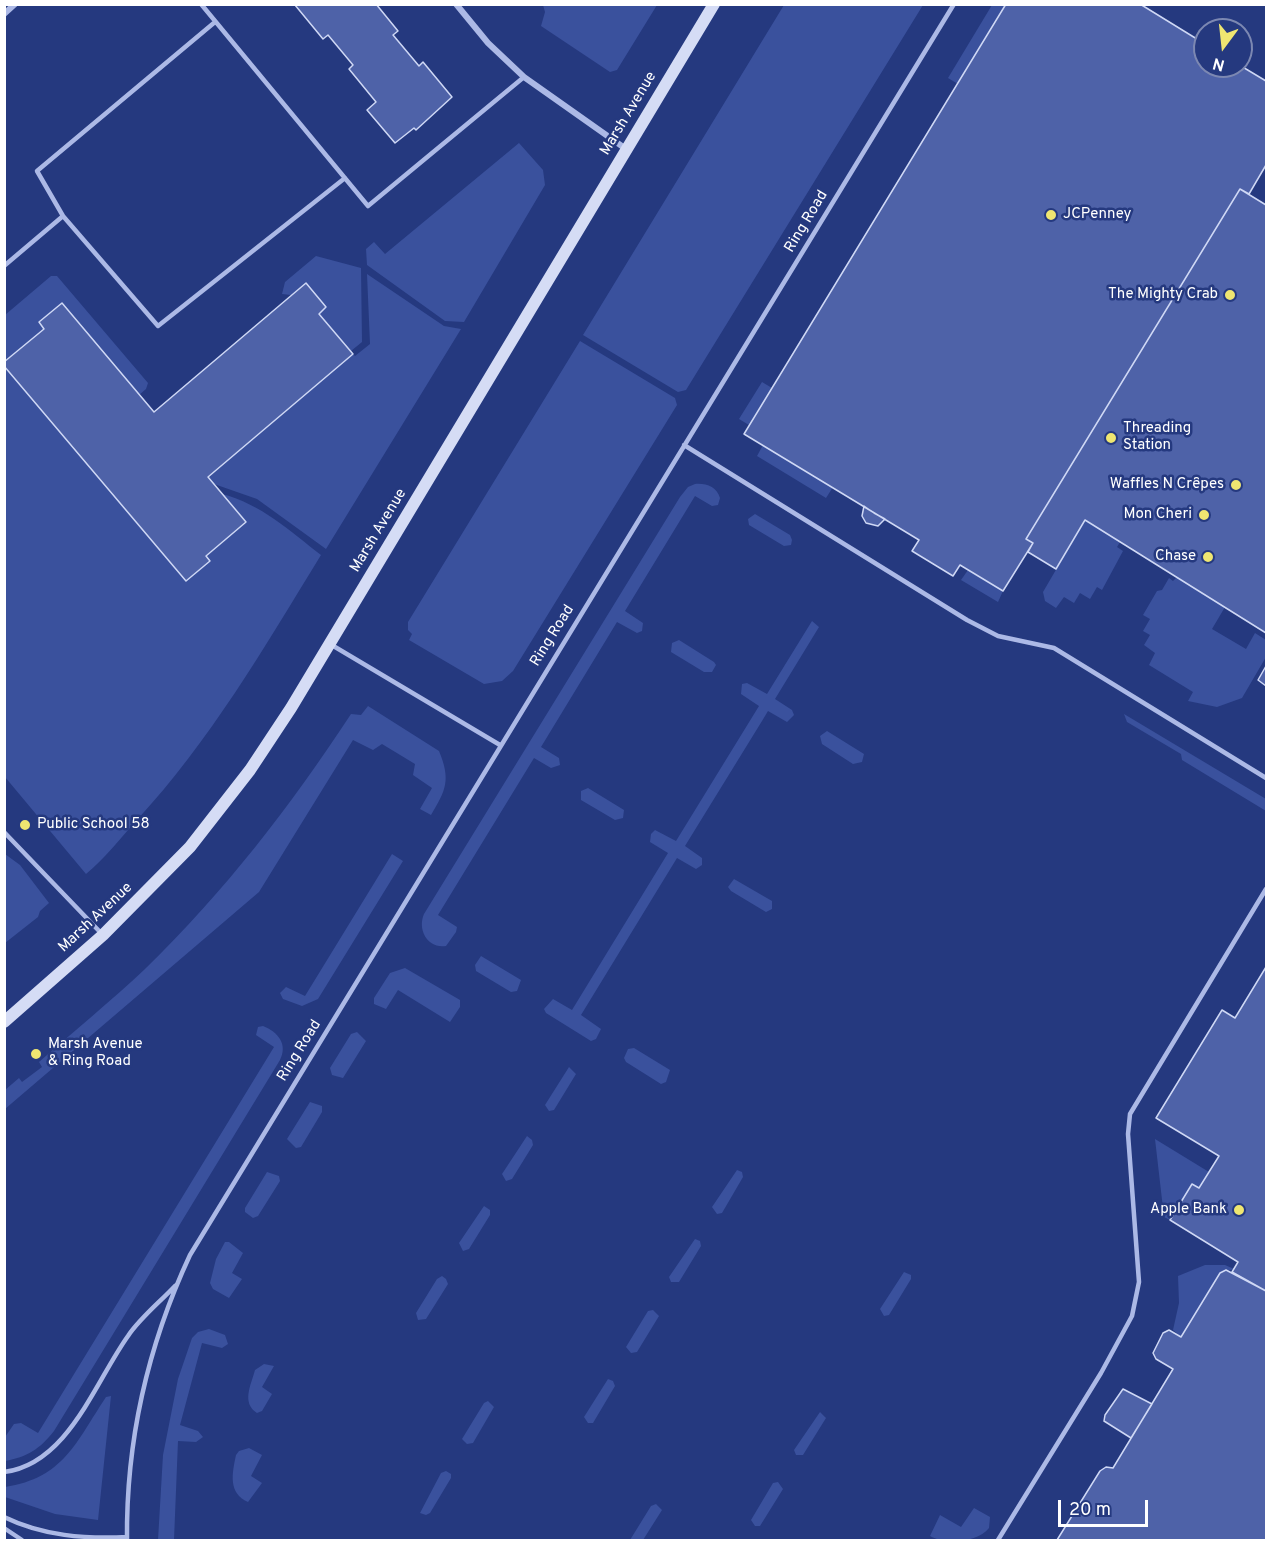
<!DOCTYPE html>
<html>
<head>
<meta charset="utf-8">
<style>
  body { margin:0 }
  #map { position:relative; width:1271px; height:1545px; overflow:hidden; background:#25397f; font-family:Overpass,sans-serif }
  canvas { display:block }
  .frame { position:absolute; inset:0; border:6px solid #fff; pointer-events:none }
  .north { position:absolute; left:1193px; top:18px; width:60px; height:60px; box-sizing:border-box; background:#25397f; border:2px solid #7c88b2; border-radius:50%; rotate:195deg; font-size:16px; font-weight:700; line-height:24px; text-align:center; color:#fff }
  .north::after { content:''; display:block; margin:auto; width:21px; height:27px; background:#efe671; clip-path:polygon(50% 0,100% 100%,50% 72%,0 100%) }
  .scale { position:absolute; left:1058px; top:1500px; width:90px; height:27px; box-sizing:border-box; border:3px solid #fff; border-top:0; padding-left:8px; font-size:18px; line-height:21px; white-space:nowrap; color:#fff; -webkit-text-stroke:4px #25397f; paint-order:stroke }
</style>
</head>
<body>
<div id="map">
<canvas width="1271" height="1545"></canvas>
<div class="frame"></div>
<div class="north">N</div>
<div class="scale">20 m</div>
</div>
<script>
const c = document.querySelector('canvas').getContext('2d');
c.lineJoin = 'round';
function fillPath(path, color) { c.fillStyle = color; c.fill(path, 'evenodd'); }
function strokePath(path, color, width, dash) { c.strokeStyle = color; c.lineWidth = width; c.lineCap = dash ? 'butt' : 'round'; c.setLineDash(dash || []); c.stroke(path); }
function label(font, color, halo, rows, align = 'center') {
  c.font = font + ' Overpass,sans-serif'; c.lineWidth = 5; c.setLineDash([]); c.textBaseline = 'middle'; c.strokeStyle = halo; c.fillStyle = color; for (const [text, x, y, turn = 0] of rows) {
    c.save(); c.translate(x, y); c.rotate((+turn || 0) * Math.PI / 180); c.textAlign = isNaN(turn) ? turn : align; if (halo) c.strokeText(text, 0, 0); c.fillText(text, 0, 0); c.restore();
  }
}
fillPath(new Path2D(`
  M 543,5 L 657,5 L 617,70 L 610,72 L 541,26 L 545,12 Z
  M 784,5 L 923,5 L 686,390 L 678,392 L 583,335 Z
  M 992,5 L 1006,5 L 958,84 L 948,78 Z
  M 519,143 L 543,170 L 545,185 L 464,322 L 445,321 L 367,265 L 366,249 L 374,242 L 385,254 Z
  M 316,256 L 361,268 L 362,342 L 351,351 L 319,314 L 306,283 L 291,295 L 282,294 L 285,282 Z
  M 367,274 L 444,326 L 461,329 L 326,549 L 257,499 L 214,484 L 208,477 L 353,354 L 355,356 L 370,344 Z
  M 51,276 L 57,276 L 148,383 L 146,389 L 139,395 L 62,303 L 39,322 L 44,329 L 5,362 L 5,315 Z
  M 580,341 L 675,398 L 677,405 L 513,671 L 502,681 L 484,684 L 409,640 L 412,634 L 408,630 L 408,622 Z
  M 4,366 L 186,581 L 210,561 L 206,556 L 246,522 L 222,494 C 261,504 290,531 321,555 C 264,648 210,741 136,821 C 120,839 104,859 86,874 L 5,777 Z
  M 762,382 L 772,388 L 749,425 L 739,419 Z
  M 763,445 L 833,487 L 826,498 L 757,456 Z
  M 695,484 C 706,483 717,487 720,498 L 718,505 L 712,506 L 695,496 L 625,611 L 643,623 L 642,631 L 637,633 L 617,622 L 541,747 L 559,758 L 560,765 L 551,768 L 534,758 L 438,915 L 457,927 L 456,932 L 446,946 C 428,949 417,930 424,914 L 680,497 L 688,487 Z
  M 755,514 L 790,535 L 792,540 L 791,545 L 784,546 L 749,525 L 748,519 Z
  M 1085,520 L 1120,542 L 1117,547 L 1123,551 L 1102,590 L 1097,587 L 1090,599 L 1080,593 L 1074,603 L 1064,597 L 1056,608 L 1045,601 L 1043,592 Z
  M 968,570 L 1003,591 L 998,602 L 961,580 Z
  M 1177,577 L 1225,607 L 1212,629 L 1246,649 L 1255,633 L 1266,640 L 1266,657 L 1242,698 L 1217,707 L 1188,701 L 1193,692 L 1149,665 L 1155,653 L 1144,645 L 1150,635 L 1143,631 L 1150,619 L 1143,615 L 1157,591 L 1162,590 L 1169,578 L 1173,581 Z
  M 812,621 L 819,627 L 775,699 L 792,710 L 794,715 L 787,722 L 768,711 L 762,721 L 685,846 L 702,858 L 702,865 L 696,869 L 677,858 L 581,1015 L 601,1029 L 596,1039 L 591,1041 L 546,1013 L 544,1009 L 553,999 L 572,1010 L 668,853 L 650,842 L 651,834 L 655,830 L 676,841 L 759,706 L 741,694 L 742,684 L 747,683 L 767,694 Z
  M 679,640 L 714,662 L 716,665 L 712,672 L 704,672 L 671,652 L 672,643 Z
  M 368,706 L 439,751 C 451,780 446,790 431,815 L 420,809 L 432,788 L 413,775 L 415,764 L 382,744 L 373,750 L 353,740 L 259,892 L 5,1109 L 5,1090 L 19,1078 L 22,1082 L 42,1067 L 39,1062 C 74,1031 111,1001 145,969 C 226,890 289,808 351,714 L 361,715 Z
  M 1124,714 L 1266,799 L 1266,811 L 1182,760 L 1181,754 L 1127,722 Z
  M 827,731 L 864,754 L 862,762 L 853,764 L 822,744 L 820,736 Z
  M 588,788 L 624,810 L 623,818 L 615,820 L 581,800 L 581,791 Z
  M 5,854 L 20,865 L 49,903 L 40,911 L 38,917 L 5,943 Z
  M 392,854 L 403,861 L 318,999 L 302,1006 L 283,999 L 280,993 L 286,987 L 305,996 Z
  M 734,879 L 772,901 L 772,909 L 766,912 L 731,891 L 728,887 Z
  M 481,956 L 521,980 L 517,991 L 511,992 L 476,971 L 475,965 Z
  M 405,968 L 460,1000 L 460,1007 L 450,1022 L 398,990 L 386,1009 L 374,1004 L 374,998 L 390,973 Z
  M 263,1026 C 278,1032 288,1044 280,1060 L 54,1431 C 40,1449 27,1457 5,1461 L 5,1437 L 14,1424 L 21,1423 L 38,1433 L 274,1047 L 256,1035 L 258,1027 Z
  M 357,1032 L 366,1041 L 343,1078 L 332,1075 L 330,1068 L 351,1034 Z
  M 634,1048 L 670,1070 L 666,1082 L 661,1084 L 626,1062 L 624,1058 L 628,1049 Z
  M 569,1067 L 576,1074 L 554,1110 L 549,1111 L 545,1105 Z
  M 310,1102 L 322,1106 L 322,1112 L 301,1147 L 296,1148 L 287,1139 Z
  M 527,1136 L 532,1140 L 533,1145 L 512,1179 L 506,1181 L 502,1174 Z
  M 1155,1139 L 1209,1172 L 1199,1188 L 1192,1184 L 1170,1220 L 1164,1217 Z
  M 737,1170 L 742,1172 L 743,1177 L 722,1213 L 717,1214 L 712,1207 Z
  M 267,1172 L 279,1176 L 280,1181 L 258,1216 L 253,1218 L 245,1212 L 245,1208 Z
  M 484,1206 L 490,1210 L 490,1215 L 469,1249 L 463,1251 L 459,1243 Z
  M 695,1239 L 700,1241 L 701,1246 L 679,1282 L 671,1282 L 669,1277 Z
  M 225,1242 L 229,1242 L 243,1253 L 232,1273 L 242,1279 L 229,1298 L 213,1289 L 210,1283 L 216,1259 Z
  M 1205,1265 L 1225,1265 L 1234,1269 L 1220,1273 L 1181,1337 L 1173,1330 L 1179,1303 L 1178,1276 Z
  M 904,1272 L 911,1275 L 911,1279 L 889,1315 L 884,1316 L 880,1309 Z
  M 442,1276 L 446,1279 L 448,1284 L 426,1319 L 418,1320 L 416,1313 L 437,1279 Z
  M 653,1310 L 659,1316 L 637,1352 L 631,1353 L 626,1347 L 648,1311 Z
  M 209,1329 L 225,1335 L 228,1344 L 222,1348 L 202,1343 L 180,1425 L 198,1431 L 203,1437 L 196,1442 L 178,1441 L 174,1540 L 158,1540 L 163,1455 L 178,1379 L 192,1338 L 198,1332 Z
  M 264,1364 L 274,1366 L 262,1387 L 272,1394 L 262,1411 L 257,1413 C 241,1403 251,1385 255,1370 Z
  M 608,1379 L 613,1381 L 615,1386 L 593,1423 L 588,1423 L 584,1417 Z
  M 111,1396 L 98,1520 L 55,1514 L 5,1497 L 5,1487 C 64,1478 76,1442 106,1397 Z
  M 488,1401 L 494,1407 L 473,1443 L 467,1444 L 462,1439 L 484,1403 Z
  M 820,1412 L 826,1418 L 803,1455 L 796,1455 L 794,1450 Z
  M 249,1448 L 262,1455 L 251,1476 L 262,1483 L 248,1502 C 228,1493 232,1474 236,1455 L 239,1451 Z
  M 446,1471 L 451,1474 L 451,1478 L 430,1513 L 426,1515 L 420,1513 L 441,1473 Z
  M 778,1482 L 783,1489 L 760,1526 L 755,1526 L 751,1520 L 773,1483 Z
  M 656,1504 L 662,1510 L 643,1540 L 630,1540 L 651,1506 Z
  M 974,1508 L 990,1517 L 989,1528 C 977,1543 945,1545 930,1536 L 940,1515 L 961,1527 Z`), '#3a519d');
const building = new Path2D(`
  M 376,4 L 398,31 L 393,35 L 419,66 L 423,62 L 452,97 L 416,130 L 414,128 L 395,143 L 367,110 L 376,102 L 349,69 L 353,65 L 328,35 L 323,39 L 295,5 Z
  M 1006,4 L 1140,4 L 1205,44 L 1205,66 L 1241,66 L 1266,81 L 1266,165 L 1249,194 L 1240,189 L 1026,539 L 1033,543 L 1003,591 L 960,565 L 953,576 L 912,551 L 919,540 L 744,434 Z
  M 1240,189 L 1266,205 L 1266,633 L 1085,520 L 1056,569 L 1028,552 L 1033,543 L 1026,539 Z
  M 306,283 L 326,307 L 319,314 L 353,354 L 208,477 L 246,522 L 206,556 L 210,561 L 186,581 L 4,366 L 4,362 L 44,329 L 39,322 L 62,303 L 154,412 Z
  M 864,506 L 874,513 L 885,519 L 878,526 L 866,523 L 862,516 Z
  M 1266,666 L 1266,686 L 1258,680 Z
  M 1266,967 L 1266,1291 L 1232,1272 L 1238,1262 L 1170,1220 L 1192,1184 L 1199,1188 L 1219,1156 L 1156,1118 L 1222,1010 L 1235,1018 Z
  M 1226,1270 L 1266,1291 L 1266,1540 L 1057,1540 L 1100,1471 L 1106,1467 L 1113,1468 L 1173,1369 L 1156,1359 L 1153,1353 L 1163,1333 L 1169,1330 L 1181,1337 L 1220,1273 Z
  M 1123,1389 L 1152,1404 L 1131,1438 L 1104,1421 L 1105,1415 Z`);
fillPath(building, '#4e62a8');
strokePath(building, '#cfd8f5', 1.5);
strokePath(new Path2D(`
  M 201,4 L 368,206 L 524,77
  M 63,216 L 158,326 L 345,178
  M 4,266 L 63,216 L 37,171 L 215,22
  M 684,445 L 967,620 L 998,636 L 1054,648 L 1266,778
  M 330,644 L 500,745
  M 4,832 L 101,933
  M 4,1472 C 68,1464 95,1382 128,1336 C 140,1318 160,1302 175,1286
  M 4,1517 C 43,1536 85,1539 127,1537
  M 4,1528 L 22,1540
  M 127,1540 C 126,1441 148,1345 190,1255 L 954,4
  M 998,1540 L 1101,1373 L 1132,1316 L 1139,1282 L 1128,1134 L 1130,1114 L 1266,889`), '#acb9e6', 4.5);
strokePath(new Path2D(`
  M 456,4 L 488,43 L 524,77 L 626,149
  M 4,14 L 15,4`), '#acb9e6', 6);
strokePath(new Path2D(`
  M 4,1022 L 103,935 L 190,847 L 250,770 L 291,708 L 714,4`), '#d5dcf5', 12);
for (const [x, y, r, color] of [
  [1051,215,6,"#efe671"],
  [1230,295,6,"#efe671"],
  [1111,438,6,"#efe671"],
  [1236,485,6,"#efe671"],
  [1204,515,6,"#efe671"],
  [1208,557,6,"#efe671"],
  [25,825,6,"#efe671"],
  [36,1054,6,"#efe671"],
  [1239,1210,6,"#efe671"]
]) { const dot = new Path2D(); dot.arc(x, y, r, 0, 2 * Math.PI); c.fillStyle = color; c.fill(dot); strokePath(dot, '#25397f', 2); }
label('15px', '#fff', '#25397f', [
  ["Marsh Avenue",629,114,-59],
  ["Ring Road",807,222,-59],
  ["Marsh Avenue",379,531,-59],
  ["Ring Road",553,636,-58],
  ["Marsh Avenue",96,918,-43],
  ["Ring Road",300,1051,-58]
]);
label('15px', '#fff', '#25397f', [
  ["JCPenney",1063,215,"left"],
  ["The Mighty Crab",1218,295],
  ["Threading",1123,429,"left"],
  ["Station",1123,446,"left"],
  ["Waffles N Crȇpes",1224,485],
  ["Mon Cheri",1192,515],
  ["Chase",1196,557],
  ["Public School 58",37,825,"left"],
  ["Marsh Avenue",48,1045,"left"],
  ["& Ring Road",48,1062,"left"],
  ["Apple Bank",1227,1210]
], 'right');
</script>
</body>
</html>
